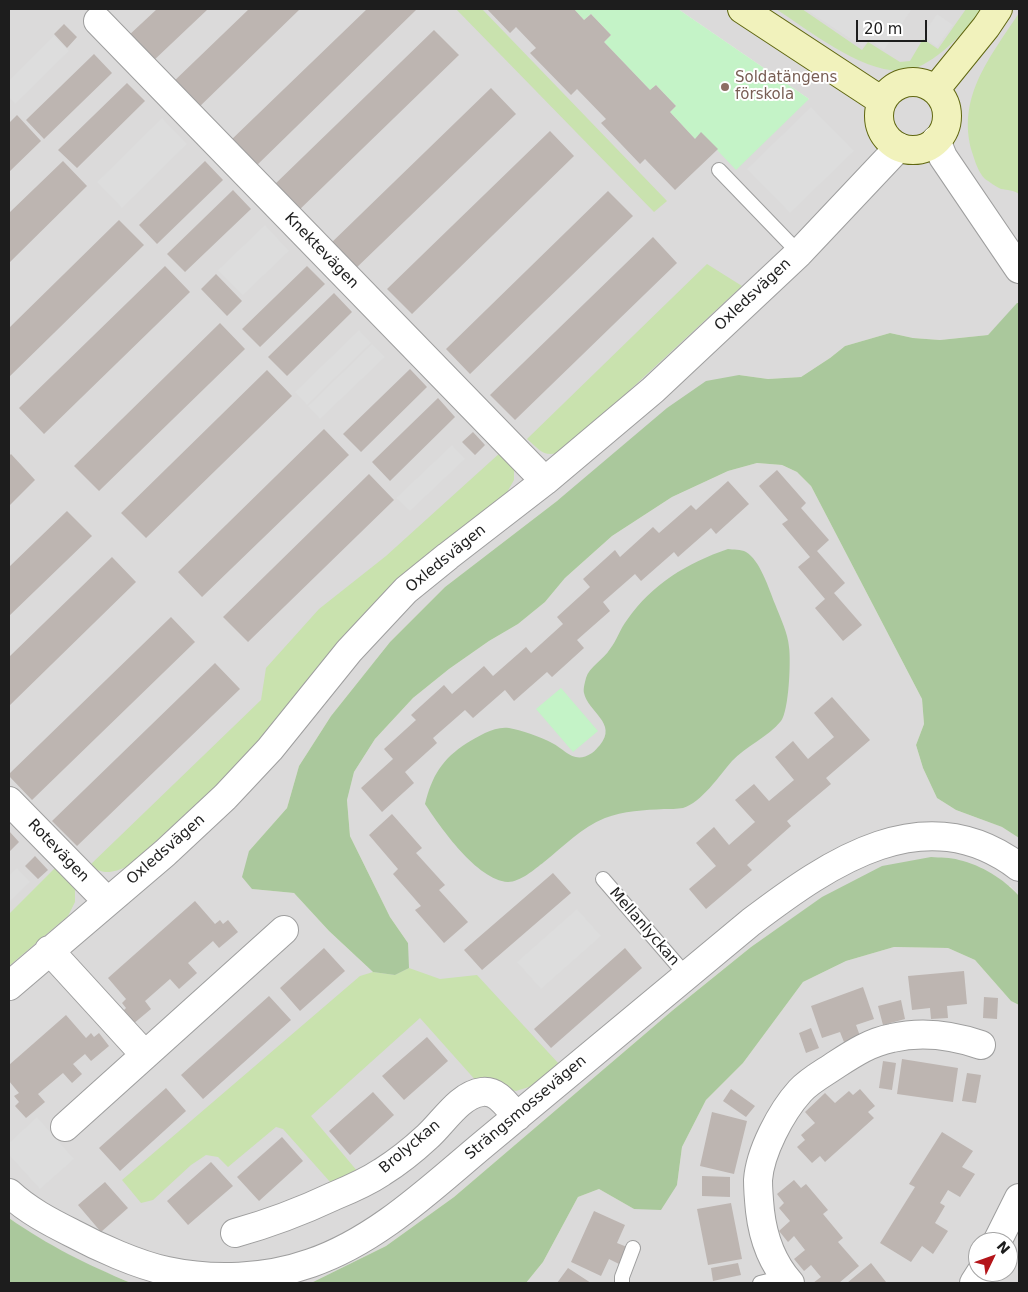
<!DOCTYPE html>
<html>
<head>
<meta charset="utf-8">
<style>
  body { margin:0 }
  #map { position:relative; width:1028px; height:1292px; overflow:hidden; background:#ede9e3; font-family:"DejaVu Sans",sans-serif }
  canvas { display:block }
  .frame { position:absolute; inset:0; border:10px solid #1d1d1d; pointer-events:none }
  .north { position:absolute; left:968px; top:1232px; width:50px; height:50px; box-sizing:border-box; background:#fff; border:1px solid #a5a5a5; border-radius:50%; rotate:48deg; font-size:14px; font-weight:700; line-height:20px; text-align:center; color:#1d1d1d }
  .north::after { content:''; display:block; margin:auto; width:18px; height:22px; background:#b4151a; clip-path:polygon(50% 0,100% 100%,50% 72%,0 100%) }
  .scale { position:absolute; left:856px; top:20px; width:71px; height:22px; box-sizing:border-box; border:2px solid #1d1d1d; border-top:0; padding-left:6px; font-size:15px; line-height:18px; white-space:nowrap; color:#1d1d1d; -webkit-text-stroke:4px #fff; paint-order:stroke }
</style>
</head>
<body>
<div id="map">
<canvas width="1028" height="1292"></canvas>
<div class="frame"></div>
<div class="north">N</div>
<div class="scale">20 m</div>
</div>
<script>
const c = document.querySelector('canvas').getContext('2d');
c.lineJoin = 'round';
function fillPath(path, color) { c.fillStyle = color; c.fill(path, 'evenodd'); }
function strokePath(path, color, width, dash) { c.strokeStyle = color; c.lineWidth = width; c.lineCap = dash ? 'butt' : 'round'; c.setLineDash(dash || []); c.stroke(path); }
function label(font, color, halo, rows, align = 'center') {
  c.font = font + ' "DejaVu Sans",sans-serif'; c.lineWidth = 4; c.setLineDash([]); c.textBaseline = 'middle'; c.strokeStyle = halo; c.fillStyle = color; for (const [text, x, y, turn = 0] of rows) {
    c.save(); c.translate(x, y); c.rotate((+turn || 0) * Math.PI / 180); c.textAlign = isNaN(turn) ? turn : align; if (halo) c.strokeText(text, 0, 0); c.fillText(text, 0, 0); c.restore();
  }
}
fillPath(new Path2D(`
  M 9,9 L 574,9 L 584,20 L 591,14 L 611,35 L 605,41 L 650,90 L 656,85 L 676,106 L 670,112 L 695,138 L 701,132 L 809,99 L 678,9 L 1019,9 L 1019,303 L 988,335 L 940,340 L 913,338 L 890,333 L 845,346 L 830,358 L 801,377 L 768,379 L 739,375 L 557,501 L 445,587 L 390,642 L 331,716 L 299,766 L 287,808 L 249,851 L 253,889 L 294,893 L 329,931 L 373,972 L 408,943 L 390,917 L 350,836 L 347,800 L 354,772 L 375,739 L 413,698 L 449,669 L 489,641 L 518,624 L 545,602 L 565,578 L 612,536 L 672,497 L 728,471 L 757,463 L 782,465 L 797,472 L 811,486 L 922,699 L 924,724 L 916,745 L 923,768 L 937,798 L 956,810 L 1002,827 L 1019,838 L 1019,896 L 1010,886 L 823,897 L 751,947 L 673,1010 L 454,1197 L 386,1246 L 311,1283 L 131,1283 L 81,1262 L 33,1235 L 9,1218 Z
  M 894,947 L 948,948 L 975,960 L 1011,1001 L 1019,1005 L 1019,1283 L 526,1283 L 543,1262 L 578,1197 L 599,1189 L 634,1209 L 677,1185 L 682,1147 L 706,1100 L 743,1063 L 803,982 L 846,961 ZM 978,1242 L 1008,1242 L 1008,1272 L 978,1272 Z`), '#dbdada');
fillPath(new Path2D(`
  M 456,9 L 482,9 L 667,201 L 654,212 Z
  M 776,9 L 802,9 L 862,50 L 868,42 L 900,62 L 910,61 L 923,39 L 938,49 L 966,9 L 981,9 C 975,23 962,33 951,44 C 940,54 927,64 913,69 C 872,81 810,31 776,9 Z
  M 1019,13 L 1019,194 C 1014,190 1007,190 1001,189 C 996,187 990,182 985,179 C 978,172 975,161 972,152 C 956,97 991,56 1019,13 Z
  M 707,264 L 742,286 L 564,451 C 544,458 542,452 527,439 Z
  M 501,452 L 514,468 L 514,480 L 506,494 L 276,722 L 230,773 L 129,866 C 111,873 106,875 89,866 L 261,700 L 266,668 L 319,609 L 386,556 Z
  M 56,867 L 70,878 L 75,889 L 75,902 L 68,916 L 9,966 L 9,914 Z
  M 409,968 L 440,979 L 477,975 L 559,1064 L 532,1086 L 516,1091 L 478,1083 L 420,1018 L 311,1116 L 358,1172 L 331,1183 L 283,1129 L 276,1127 L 228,1167 L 218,1157 L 206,1155 L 191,1165 L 153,1200 L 141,1203 L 122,1180 L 360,976 L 373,972 L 395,975 Z`), '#c9e2ae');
fillPath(new Path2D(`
  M 1017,303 L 1019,303 L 1019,838 L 1002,827 L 956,810 L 937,798 L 923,768 L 916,745 L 924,724 L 922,699 L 811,486 L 797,472 L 782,465 L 757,463 L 728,471 L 672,497 L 612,536 L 565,578 L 545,602 L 518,624 L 489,641 L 449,669 L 413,698 L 375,739 L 354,772 L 347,800 L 350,836 L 390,917 L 408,943 L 409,968 L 395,975 L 373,972 L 329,931 L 294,893 L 252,889 L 242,877 L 249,851 L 287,808 L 299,766 L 331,716 L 390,642 L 445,587 L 557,501 L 667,408 L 706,381 L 739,375 L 768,379 L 801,377 L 830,358 L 845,346 L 890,333 L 913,338 L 940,340 L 988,335 Z
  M 728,549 C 733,550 741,549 746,552 C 760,560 769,589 775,604 C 780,617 788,633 789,647 C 791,660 789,711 781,721 C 768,737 746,746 732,761 C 720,775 701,803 683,808 C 677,809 670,809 664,809 C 645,810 623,811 605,818 C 581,828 564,846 544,862 C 535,869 520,882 508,882 C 477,880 441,828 425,804 C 432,776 442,759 467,743 C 479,736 494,726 509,728 C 520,730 542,737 552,743 C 566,750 574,765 592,753 C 595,751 598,747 600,745 C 618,723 588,712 584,693 C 583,689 585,682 586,678 C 589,667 604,659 610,649 C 617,640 620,629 627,620 C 652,584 687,563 728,549 Z
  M 931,857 C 940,858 950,857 959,860 C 981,865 1004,879 1019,896 L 1019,1005 L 1011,1001 L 975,960 L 948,948 L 894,947 L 846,961 L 803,982 L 743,1063 L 706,1100 L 682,1147 L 677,1185 L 661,1210 L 634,1209 L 599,1189 L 578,1197 L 543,1262 L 526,1283 L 311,1283 L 386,1246 L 454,1197 L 673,1010 L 751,947 L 822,897 L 882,866 Z
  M 9,1218 C 49,1246 86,1264 131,1283 L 9,1283 Z`), '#aac89c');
fillPath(new Path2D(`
  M 574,9 L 678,9 L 809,99 L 736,170 L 701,133 L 695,139 L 670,112 L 676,106 L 656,85 L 650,90 L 604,42 L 611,35 L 591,14 L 584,20 Z
  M 561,688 L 598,731 L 573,752 L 536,709 Z`), '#c4f3c7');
fillPath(new Path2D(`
  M 805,9 L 912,9 L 884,50 L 869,39 L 863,47 Z
  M 937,14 L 953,25 L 937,47 L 922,36 Z
  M 54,36 L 69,51 L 15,104 L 9,97 L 9,81 Z
  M 811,107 L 854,151 L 790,213 L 747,169 Z
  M 162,118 L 187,144 L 122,208 L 97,182 Z
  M 265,225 L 289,251 L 243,295 L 218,270 Z
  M 359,330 L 371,343 L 307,405 L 295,392 Z
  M 372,344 L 385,357 L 320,419 L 308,406 Z
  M 452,445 L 465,459 L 410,511 L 396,498 Z
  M 17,868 L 30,882 L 9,902 L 9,875 Z
  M 577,909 L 601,936 L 541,989 L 517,962 Z
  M 37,1117 L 74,1159 L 40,1189 L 9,1155 L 9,1143 Z`), '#ddd');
fillPath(new Path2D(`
  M 157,9 L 208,9 L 152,62 L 127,37 Z
  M 249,9 L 300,9 L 195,111 L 170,85 Z
  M 367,9 L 416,10 L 254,168 L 229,142 Z
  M 487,9 L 574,9 L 584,20 L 591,14 L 611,35 L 604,42 L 650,90 L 656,85 L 676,106 L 670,112 L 695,139 L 701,132 L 718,149 L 675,190 L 645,159 L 640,164 L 601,123 L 606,119 L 577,89 L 571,95 L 530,53 L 536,48 L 516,27 L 510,33 Z
  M 64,24 L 77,37 L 67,48 L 54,34 Z
  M 434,30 L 459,55 L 296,213 L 272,187 Z
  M 94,54 L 112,73 L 44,139 L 26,120 Z
  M 127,83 L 145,101 L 77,168 L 58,150 Z
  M 491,88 L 516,114 L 353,271 L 328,246 Z
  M 17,115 L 41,141 L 9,172 L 9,123 Z
  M 550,131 L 574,156 L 412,314 L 387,289 Z
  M 63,161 L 87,186 L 9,263 L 9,213 Z
  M 205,161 L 223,180 L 157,244 L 139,225 Z
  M 233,190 L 251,209 L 185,272 L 167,254 Z
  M 608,191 L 633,216 L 470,374 L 446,349 Z
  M 119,220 L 144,245 L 9,377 L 9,328 Z
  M 653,237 L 677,263 L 515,420 L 490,395 Z
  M 165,266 L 190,292 L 44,434 L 19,408 Z
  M 307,266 L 325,284 L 260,347 L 242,329 Z
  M 216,274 L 242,301 L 227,316 L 201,289 Z
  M 334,293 L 352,312 L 287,376 L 268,357 Z
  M 220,323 L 245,349 L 99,491 L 74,466 Z
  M 410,369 L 427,387 L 361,452 L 343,434 Z
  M 267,370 L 292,396 L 146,538 L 121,513 Z
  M 438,398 L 455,417 L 390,481 L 372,462 Z
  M 324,429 L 349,455 L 202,597 L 178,572 Z
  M 473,432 L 485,445 L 475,455 L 462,442 Z
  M 11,454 L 35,480 L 9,506 L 9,456 Z
  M 777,470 L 806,503 L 801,508 L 829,540 L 817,551 L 845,583 L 834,593 L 862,625 L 843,641 L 815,608 L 825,599 L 798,567 L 810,557 L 782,524 L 788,520 L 759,486 Z
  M 369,474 L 394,500 L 248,642 L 223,617 Z
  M 728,481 L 749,504 L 716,534 L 711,528 L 678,557 L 674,552 L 641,581 L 635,574 L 603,602 L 610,611 L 577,640 L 584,648 L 552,677 L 547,672 L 514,701 L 505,690 L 473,718 L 465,710 L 433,738 L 437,743 L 405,772 L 414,783 L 382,812 L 361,788 L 393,759 L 384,749 L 416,720 L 411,715 L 444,685 L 452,694 L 484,666 L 493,676 L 526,647 L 531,653 L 563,624 L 557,617 L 590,587 L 583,579 L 615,550 L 620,557 L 653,527 L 659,533 L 691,505 L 696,510 Z
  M 67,511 L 92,536 L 9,616 L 9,567 Z
  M 112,557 L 136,582 L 9,706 L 9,657 Z
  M 171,617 L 195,642 L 32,800 L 9,776 L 9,774 Z
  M 215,663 L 240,689 L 77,846 L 52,821 Z
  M 832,697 L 870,740 L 826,778 L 831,784 L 787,821 L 791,826 L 747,865 L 752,870 L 706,909 L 689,889 L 716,866 L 696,843 L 714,827 L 729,845 L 755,822 L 735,800 L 754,784 L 769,801 L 794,780 L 775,757 L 793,741 L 808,759 L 834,737 L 814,713 Z
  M 392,814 L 422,848 L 416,853 L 445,885 L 439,890 L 468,922 L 444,943 L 415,910 L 421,906 L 393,874 L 398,869 L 369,835 Z
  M 9,831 L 19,842 L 9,852 Z
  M 35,856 L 48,870 L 38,879 L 25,866 Z
  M 553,873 L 571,893 L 482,970 L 464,950 Z
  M 195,901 L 215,924 L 220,920 L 223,924 L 228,920 L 238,932 L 219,948 L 213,941 L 188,963 L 197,973 L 179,989 L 170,979 L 145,1001 L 151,1009 L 133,1024 L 122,1012 L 126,1008 L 122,1003 L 126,999 L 108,978 Z
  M 324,948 L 345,971 L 300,1011 L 280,988 Z
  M 625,948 L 642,968 L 551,1048 L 534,1029 Z
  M 964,971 L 967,1004 L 947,1006 L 948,1018 L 931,1019 L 930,1008 L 912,1010 L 908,976 Z
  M 863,987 L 874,1019 L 856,1025 L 860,1036 L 844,1042 L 840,1032 L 822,1038 L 811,1006 Z
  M 269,996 L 291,1020 L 203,1099 L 181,1075 Z
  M 984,997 L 998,998 L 997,1019 L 983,1018 Z
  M 901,1000 L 905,1019 L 883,1025 L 878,1006 Z
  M 66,1015 L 86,1038 L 91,1033 L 94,1037 L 99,1033 L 109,1046 L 91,1061 L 85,1054 L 73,1064 L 82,1074 L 72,1083 L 63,1073 L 38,1094 L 45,1102 L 26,1118 L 15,1106 L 19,1102 L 14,1096 L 19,1093 L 9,1081 L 9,1065 Z
  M 811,1028 L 819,1048 L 806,1053 L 799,1033 Z
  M 427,1037 L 448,1061 L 404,1100 L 382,1076 Z
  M 902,1059 L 958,1068 L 953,1102 L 897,1094 Z
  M 883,1061 L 896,1063 L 892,1090 L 879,1088 Z
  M 967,1073 L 981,1075 L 976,1103 L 962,1101 Z
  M 166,1088 L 186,1111 L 120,1171 L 99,1148 Z
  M 731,1089 L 755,1106 L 746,1117 L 723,1101 Z
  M 860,1089 L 875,1106 L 868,1112 L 874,1118 L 825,1162 L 820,1156 L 812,1163 L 797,1147 L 805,1140 L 801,1135 L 815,1123 L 805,1112 L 825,1093 L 835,1103 L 849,1091 L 853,1095 Z
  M 373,1092 L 394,1115 L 350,1155 L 329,1131 Z
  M 712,1112 L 747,1121 L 734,1174 L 700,1166 Z
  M 942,1132 L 973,1151 L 962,1167 L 975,1174 L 960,1197 L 948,1190 L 940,1203 L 945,1206 L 935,1223 L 948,1231 L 933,1254 L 922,1246 L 911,1262 L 880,1243 L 915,1187 L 909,1184 Z
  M 282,1137 L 303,1161 L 259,1201 L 237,1177 Z
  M 211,1162 L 233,1186 L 188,1225 L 167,1201 Z
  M 702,1176 L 730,1177 L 730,1197 L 702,1196 Z
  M 794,1180 L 801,1188 L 806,1184 L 828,1210 L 823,1214 L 843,1238 L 838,1242 L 859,1266 L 839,1283 L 813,1283 L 821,1277 L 811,1265 L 804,1271 L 794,1259 L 805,1250 L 794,1236 L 788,1242 L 779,1231 L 790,1221 L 779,1208 L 784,1203 L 777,1194 Z
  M 105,1182 L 128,1208 L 101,1232 L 78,1205 Z
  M 731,1203 L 742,1259 L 708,1265 L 697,1209 Z
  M 594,1211 L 625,1225 L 617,1243 L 627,1247 L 619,1264 L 609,1259 L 601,1276 L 571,1262 Z
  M 738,1263 L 741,1275 L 713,1281 L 711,1268 Z
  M 871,1263 L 886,1282 L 885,1283 L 847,1283 Z
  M 568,1268 L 591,1283 L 557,1283 Z`), '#bdb5b1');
const lane = new Path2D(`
  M 719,170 L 799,253
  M 603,879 L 686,975
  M 622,1283 L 622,1277 L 633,1248
  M 760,1283 L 784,1277`);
const street = new Path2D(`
  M 98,21 L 545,481
  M 936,140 L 943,157 L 1019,269
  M 9,801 L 107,901
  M 49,950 L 145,1055
  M 9,986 L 165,853 L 225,797 L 270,749 L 349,651 L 406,590 L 448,556 L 545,481 L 653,390 L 799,253 L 899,147
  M 65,1127 L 284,930
  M 9,1193 C 27,1210 50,1222 72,1233 C 98,1247 138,1265 167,1271 C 213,1281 266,1279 311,1263 C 378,1240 432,1187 485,1143 C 574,1070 662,995 751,922 C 830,862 925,796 1019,867
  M 235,1233 C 271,1223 300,1212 334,1196 C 351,1189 367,1182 382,1172 C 398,1162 413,1150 427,1137 C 443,1123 459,1095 482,1092 C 498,1090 507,1106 517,1117
  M 997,1242 L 1019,1198
  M 790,1283 C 772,1263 763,1237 760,1211 C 759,1201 758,1190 758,1180 C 760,1152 781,1112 800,1091 C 810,1080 824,1073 837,1064 C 854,1053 871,1042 892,1038 C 922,1031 952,1035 981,1045
  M 974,1283 L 981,1272`);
const secondary = new Path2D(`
  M 742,9 L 882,101
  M879 116a34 34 0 1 1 68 0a34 34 0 1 1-68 0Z
  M 935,90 L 986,27 L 998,9`);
strokePath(lane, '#9e9e9e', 16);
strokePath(street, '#9e9e9e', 30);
strokePath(secondary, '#606710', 30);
strokePath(lane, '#fff', 14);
strokePath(street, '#fff', 28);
strokePath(secondary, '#f1f2bc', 28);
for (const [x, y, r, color] of [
  [725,87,5,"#8d6e63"]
]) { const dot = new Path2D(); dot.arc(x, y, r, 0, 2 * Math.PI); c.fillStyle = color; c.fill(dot); strokePath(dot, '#fff', 2); }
label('15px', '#785e54', '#fff', [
  ["Soldatängens",735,78],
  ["förskola",735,95]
], 'left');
label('15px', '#1d1d1d', '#fff', [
  ["Knektevägen",321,251,46],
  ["Oxledsvägen",753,295,-43],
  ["Oxledsvägen",446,559,-39],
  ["Oxledsvägen",166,850,-41],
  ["Rotevägen",58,851,46],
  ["Mellanlyckan",644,927,49],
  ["Strängsmossevägen",526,1108,-40],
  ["Brolyckan",410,1147,-40]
]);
</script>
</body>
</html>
